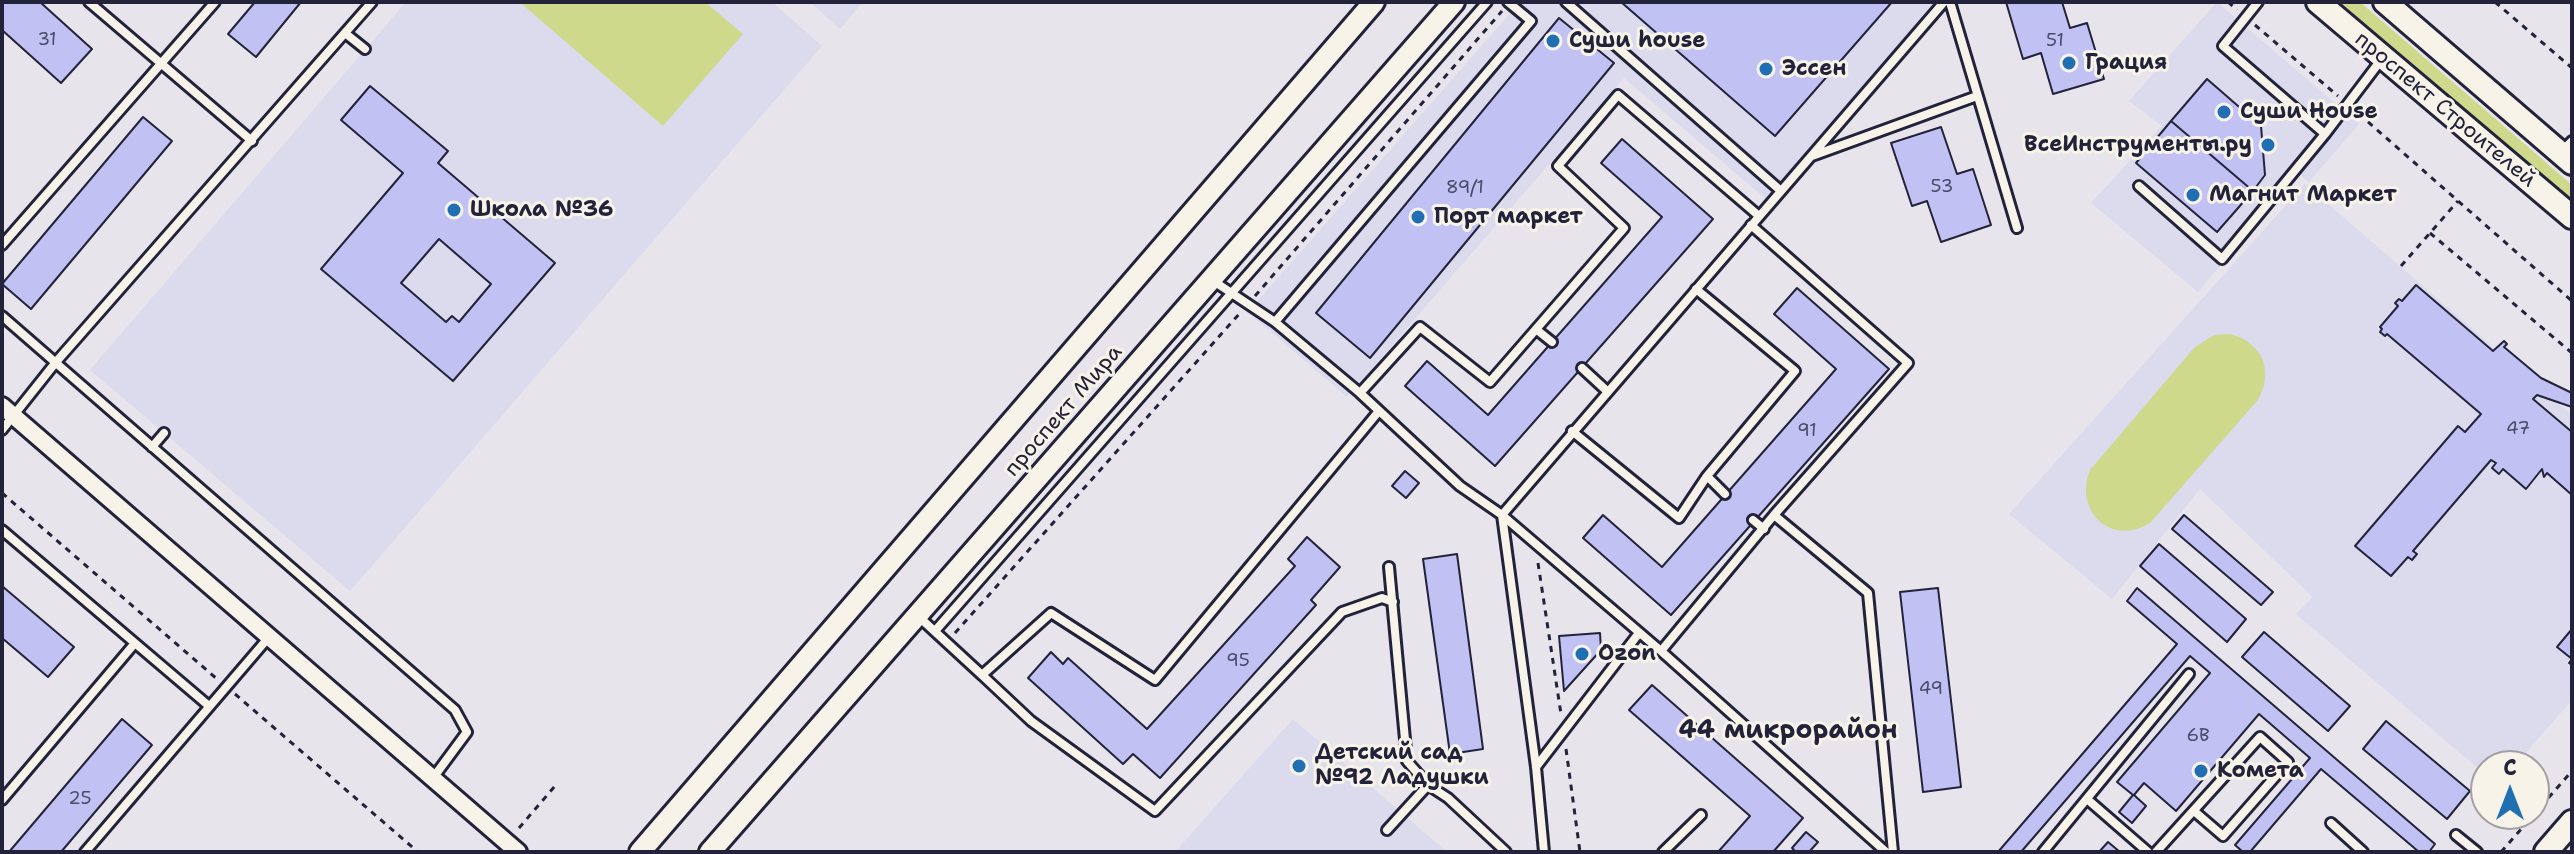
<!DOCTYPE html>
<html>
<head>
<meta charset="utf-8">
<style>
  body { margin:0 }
  #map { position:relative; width:2574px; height:854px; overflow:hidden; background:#e7e4eb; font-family:"Shantell Sans",sans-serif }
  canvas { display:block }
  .frame { position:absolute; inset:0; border:4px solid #22223b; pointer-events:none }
  .north { position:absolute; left:2470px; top:750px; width:80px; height:80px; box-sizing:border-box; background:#f7f3e8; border:2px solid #a29fa3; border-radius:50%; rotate:0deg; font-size:22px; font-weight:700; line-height:32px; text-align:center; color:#22223b }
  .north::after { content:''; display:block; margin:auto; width:28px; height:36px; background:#1f6fb2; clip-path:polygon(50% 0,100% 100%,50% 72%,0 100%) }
</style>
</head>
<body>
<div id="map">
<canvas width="2574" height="854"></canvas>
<div class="frame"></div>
<div class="north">С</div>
</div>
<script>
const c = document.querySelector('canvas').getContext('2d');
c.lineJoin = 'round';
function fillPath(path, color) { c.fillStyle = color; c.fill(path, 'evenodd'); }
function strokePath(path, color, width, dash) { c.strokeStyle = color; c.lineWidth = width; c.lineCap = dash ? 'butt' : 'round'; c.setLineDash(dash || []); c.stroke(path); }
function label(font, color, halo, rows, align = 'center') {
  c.font = font + ' "Shantell Sans",sans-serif'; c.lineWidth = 6; c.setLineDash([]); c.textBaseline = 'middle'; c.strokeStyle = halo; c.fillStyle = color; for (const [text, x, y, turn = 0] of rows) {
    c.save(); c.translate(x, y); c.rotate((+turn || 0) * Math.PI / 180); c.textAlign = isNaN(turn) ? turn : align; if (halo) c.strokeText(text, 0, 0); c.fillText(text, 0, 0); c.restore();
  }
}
fillPath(new Path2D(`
  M 406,2 L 772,2 L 822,46 L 350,591 L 90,370 Z
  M 810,2 L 863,2 L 840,29 Z
  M 1520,2 L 1937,2 L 1766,199 L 1624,78 L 1347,397 L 1248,312 Z
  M 2217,2 L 2359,124 L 2309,182 L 2298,173 L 2198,292 L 2091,203 L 2162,126 L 2129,101 Z
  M 2305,184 L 2572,415 L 2572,700 L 2514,766 L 2486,766 L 2486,775 L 2296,614 L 2313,597 L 2200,489 L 2112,599 L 2009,514 Z
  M 1293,719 L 1447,852 L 1175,852 Z`), '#dcdaed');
fillPath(new Path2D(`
  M 524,2 L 705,2 L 743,34 L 663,126 L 522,4 Z
  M 2339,2 L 2360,2 L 2572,185 L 2572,203 Z
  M 2230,334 C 2263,342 2275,373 2257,401 L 2151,522 C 2113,548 2073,512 2090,470 L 2194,348 L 2214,335 Z`), '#cfd98c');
const building = new Path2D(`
  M 2,2 L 40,2 L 92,49 L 61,83 L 2,30 Z
  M 255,2 L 301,2 L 256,57 L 228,34 Z
  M 1621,2 L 1892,2 L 1775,136 Z
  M 2006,2 L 2062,2 L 2070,28 L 2087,23 L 2104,79 L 2053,94 L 2041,53 L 2023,59 Z
  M 1559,18 L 1614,63 L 1370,358 L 1316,313 Z
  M 2207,79 L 2261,126 L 2265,175 L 2253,191 L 2171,121 Z
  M 370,86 L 448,151 L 438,163 L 555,263 L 453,381 L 321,269 L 403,173 L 341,120 ZM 439,239 L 491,284 L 459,322 L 452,316 L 446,322 L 401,283 Z
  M 143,117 L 172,141 L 31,309 L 2,284 Z
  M 2171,121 L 2253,191 L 2217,232 L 2136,163 Z
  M 1941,127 L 1957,174 L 1973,169 L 1991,225 L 1941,242 L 1927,201 L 1912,206 L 1891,143 Z
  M 1622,139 L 1713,219 L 1495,466 L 1405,386 L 1427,361 L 1488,415 L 1552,342 L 1662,217 L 1601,163 Z
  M 2416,285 L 2493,351 L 2504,341 L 2507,344 L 2504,347 L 2541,378 L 2572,393 L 2572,407 L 2537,395 L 2533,399 L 2572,432 L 2572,495 L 2547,473 L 2544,477 L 2542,469 L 2526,489 L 2503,469 L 2499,474 L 2492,468 L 2496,463 L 2491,460 L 2413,551 L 2417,554 L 2412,560 L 2408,557 L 2391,576 L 2355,546 L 2458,426 L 2465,432 L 2481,414 L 2387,334 L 2385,336 L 2380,332 L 2382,329 L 2380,327 L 2398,306 L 2395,303 L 2399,299 L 2402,301 Z
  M 1797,288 L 1889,369 L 1671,615 L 1583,538 L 1603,515 L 1662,567 L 1836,369 L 1774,314 Z
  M 1405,471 L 1419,483 L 1406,498 L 1392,486 Z
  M 2184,515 L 2273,592 L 2261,605 L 2172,529 Z
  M 1307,537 L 1340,567 L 1311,600 L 1316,605 L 1160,778 L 1133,754 L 1123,764 L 1028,678 L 1051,652 L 1063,664 L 1068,658 L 1147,729 L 1295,566 L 1288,559 Z
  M 2159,544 L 2246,619 L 2227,642 L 2140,566 Z
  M 1457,554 L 1483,749 L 1450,754 L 1423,559 Z
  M 2,586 L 74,647 L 48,677 L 2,638 Z
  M 1938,588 L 1961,787 L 1923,792 L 1900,592 Z
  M 2137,588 L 2435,844 L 2429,852 L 2419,852 L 2321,769 L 2250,852 L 2243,852 L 2235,845 L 2310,758 L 2259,714 L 2176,811 L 2144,783 L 2134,795 L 2146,806 L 2132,823 L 2119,812 L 2133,795 L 2117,782 L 2210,673 L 2190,656 L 2021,852 L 1998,852 L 2177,644 L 2127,601 Z
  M 2572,629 L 2572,665 L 2569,663 L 2572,659 L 2557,647 Z
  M 2264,632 L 2350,706 L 2328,731 L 2242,657 Z
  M 1600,633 L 1601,650 L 1564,691 L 1559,636 Z
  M 1652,685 L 1803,818 L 1773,852 L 1718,852 L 1750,816 L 1629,710 Z
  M 122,719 L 152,745 L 61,852 L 9,852 Z
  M 2386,721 L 2470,791 L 2447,819 L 2363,749 Z
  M 1806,832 L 1818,842 L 1809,852 L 1796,852 L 1792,848 Z
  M 2108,842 L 2120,852 L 2099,852 Z`);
fillPath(building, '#c1c1f3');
strokePath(building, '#22223b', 2);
const service = new Path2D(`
  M 89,2 L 252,141
  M 1566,2 L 1781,191
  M 1950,2 L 2017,228
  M 2258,2 L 2223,46 L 2325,134 L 2381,60
  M 345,33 L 365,49
  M 2561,152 L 2572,141
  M 1812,156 L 1977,96
  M 2139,186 L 2222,259 L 2325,134
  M 2,245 L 215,2
  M 1212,280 L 1275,322 L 1360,393 L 1460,486 L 1502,515 L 1661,651 L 1886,852
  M 2,316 L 455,710 L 467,732 L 433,778
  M 1275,322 L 1531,21 L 1508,2
  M 1537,330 L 1552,342
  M 1582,368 L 1608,392
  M 1360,393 L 1420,327 L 1490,382 L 1624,228 L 1558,166 L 1618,95 L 1759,216
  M 1379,411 L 1155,680 L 1051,613 L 982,675 L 1031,721 L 1155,811 L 1342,612 L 1382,598 L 1393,602
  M 2,430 L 56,362 L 372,2
  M 1572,431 L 1679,518 L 1707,476 L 1795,371 L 1696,289
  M 152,447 L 164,433
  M 1707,476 L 1725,494
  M 1774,515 L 1868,593 L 1893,852
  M 1753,520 L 1764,529
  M 2,530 L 209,706
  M 1389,567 L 1407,761 L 1428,785 L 1448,798 L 1506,852
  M 918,616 L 982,675
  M 935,631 L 1487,2
  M 1661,651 L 1774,515 L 1908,363 L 1751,225
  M 1536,767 L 1639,633
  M 2087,799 L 2148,852
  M 2,800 L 135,643
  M 2331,823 L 2363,852
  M 1387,830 L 1428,785
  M 2456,835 L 2477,852
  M 85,852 L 269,637
  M 1544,852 L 1536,767 L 1502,515 L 1944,2
  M 1663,852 L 1701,815
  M 2043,852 L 2189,674
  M 2156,852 L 2260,737 L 2288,762 L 2223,836 L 2194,811`);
const minor = new Path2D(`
  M 2,406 L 518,852`);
const tertiary = new Path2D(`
  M 640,852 L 1374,2
  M 710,852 L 1454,2`);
const secondary = new Path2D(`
  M 2318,2 L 2572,217
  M 2385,2 L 2572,163
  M 2546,852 L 2572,822`);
strokePath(service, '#22223b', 14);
strokePath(minor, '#22223b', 22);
strokePath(tertiary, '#22223b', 26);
strokePath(secondary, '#22223b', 28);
strokePath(new Path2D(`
  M 2228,2 L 2237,10
  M 2495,2 L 2572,68
  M 2255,25 L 2338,96
  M 2359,114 L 2572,301
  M 2430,233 L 2572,353
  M 2401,266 L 2458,201
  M 1255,296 L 1502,11
  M 2,493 L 217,679
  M 1538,563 L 1561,714
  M 955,633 L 1240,313
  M 235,694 L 418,852
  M 1566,749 L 1580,852
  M 519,828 L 555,786
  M 2501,852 L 2572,771`), '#22223b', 3, [6, 6]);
strokePath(service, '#f7f3e8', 8);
strokePath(minor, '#f7f3e8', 16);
strokePath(tertiary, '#f7f3e8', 20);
strokePath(secondary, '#f7f3e8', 22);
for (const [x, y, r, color] of [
  [1553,41,8,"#1f6fb2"],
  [2069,63,8,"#1f6fb2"],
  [1766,69,8,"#1f6fb2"],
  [2224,112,8,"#1f6fb2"],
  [2268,145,8,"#1f6fb2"],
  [2193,195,8,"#1f6fb2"],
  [454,210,8,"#1f6fb2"],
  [1418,217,8,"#1f6fb2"],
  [1582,654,8,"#1f6fb2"],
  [1299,766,8,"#1f6fb2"],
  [2201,771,8,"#1f6fb2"]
]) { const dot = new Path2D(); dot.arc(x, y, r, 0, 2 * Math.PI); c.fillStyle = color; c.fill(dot); strokePath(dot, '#f7f3e8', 3); }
label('18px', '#4a4a69', null, [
  ["31",47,40],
  ["51",2055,41],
  ["53",1942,187],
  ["89/1",1465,188],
  ["47",2518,429],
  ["91",1807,431],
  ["95",1238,661],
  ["49",1931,689],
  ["6В",2198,736],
  ["25",80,799]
]);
label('bold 22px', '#22223b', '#f7f3e8', [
  ["Суши house",1569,41],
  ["Грация",2085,63],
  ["Эссен",1782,69],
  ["Суши House",2240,112],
  ["ВсеИнструменты.ру",2252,145,"right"],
  ["Магнит Маркет",2209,195],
  ["Школа №36",470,210],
  ["Порт маркет",1434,217],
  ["Ozon",1598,654],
  ["Детский сад",1315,753],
  ["№92 Ладушки",1315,778],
  ["Комета",2217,771]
], 'left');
label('22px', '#22223b', '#f7f3e8', [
  ["проспект Строителей",2445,110,40],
  ["проспект Мира",1064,411,-49]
]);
label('bold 26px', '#22223b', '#f7f3e8', [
  ["44 микрорайон",1788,731]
]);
</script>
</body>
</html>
